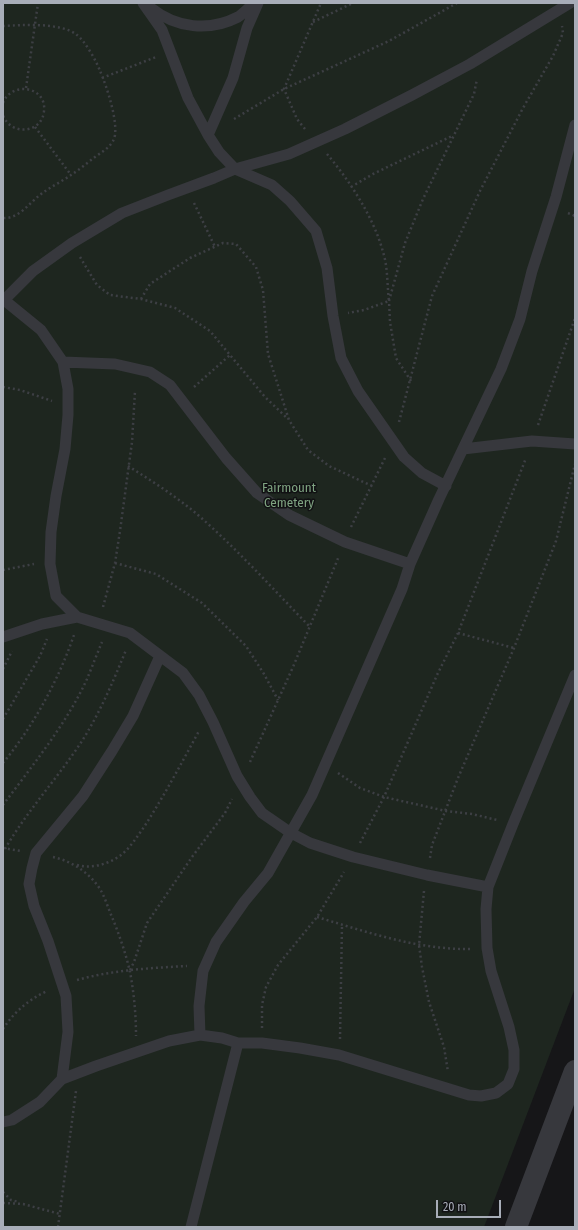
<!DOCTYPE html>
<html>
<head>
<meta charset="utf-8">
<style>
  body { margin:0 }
  #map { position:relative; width:578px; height:1230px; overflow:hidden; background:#161618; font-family:"Fira Sans Condensed",sans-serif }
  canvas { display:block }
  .frame { position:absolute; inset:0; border:4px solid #a8adb8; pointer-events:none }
  .scale { position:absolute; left:436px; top:1200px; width:65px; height:18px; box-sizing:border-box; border:2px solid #a8adb8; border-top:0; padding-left:5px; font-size:12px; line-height:14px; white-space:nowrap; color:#a8adb8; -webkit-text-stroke:3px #111113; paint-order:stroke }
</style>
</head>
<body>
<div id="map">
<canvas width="578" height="1230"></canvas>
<div class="frame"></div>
<div class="scale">20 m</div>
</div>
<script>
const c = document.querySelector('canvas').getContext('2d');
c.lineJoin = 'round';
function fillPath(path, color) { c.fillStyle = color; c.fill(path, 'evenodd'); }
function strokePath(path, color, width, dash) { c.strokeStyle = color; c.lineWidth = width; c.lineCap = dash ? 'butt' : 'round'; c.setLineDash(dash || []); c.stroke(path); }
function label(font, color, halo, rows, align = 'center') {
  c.font = font + ' "Fira Sans Condensed",sans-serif'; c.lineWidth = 3; c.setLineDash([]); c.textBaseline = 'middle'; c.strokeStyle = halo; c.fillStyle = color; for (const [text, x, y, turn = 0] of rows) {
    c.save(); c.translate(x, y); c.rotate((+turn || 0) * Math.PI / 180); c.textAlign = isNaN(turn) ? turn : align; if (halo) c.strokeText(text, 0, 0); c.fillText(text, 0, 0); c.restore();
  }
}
fillPath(new Path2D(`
  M 3,3 L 575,3 L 575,988 L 484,1227 L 3,1227 Z`), '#1e261f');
strokePath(new Path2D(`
  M 313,22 L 353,3
  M 3,26 C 22,25 61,22 77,35 C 85,41 97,62 100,71 C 106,84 121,128 113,141 C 109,148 102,152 95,157 C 87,163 79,170 71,175 C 61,182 50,187 40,195 C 29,203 19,219 3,218
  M 102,78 L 156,57
  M 26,88 L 38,3
  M 3,103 C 11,81 47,86 44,111 C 42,134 10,136 3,115
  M 234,119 L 284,89 L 389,41 L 457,3
  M 35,127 L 71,175
  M 305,129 L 297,119 L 284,89 L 321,3
  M 327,154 C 350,181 374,218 383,252 C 388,267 387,285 389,301 L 364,310 L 348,313
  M 351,187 L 373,174 L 452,136
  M 194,203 L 215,247
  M 568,213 L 575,216
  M 80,257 L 97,285 L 110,295 L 141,299 L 175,308 L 210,331 L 265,397 L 288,419
  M 141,299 L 150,284 L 190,258 L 223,243 L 236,244 L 256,267 L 263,290 L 268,354 L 289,420 L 308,450 L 329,466 L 372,486
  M 411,381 L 396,358 L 390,322 L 389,301 L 405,243 L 423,199 L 474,94 L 477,79
  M 3,387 L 20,390 L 52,401
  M 194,387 L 230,355
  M 399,422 L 432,296 L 480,191 L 523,108 L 553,56 L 563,33 L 562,26
  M 538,425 L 575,318
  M 128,466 C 152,481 177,497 198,515 C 238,550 273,589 310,627
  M 351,527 L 385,458
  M 115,563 L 156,574 L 202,603 L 246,646 L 264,674 L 278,700
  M 3,570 L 34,564
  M 103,607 L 115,563 L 120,531 L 132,442 L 135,391
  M 458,633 L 514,648
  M 3,669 L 12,651
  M 3,719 L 40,656 L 47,639
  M 250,762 L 293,667 L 339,556
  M 3,763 C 34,725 58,681 74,635
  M 338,773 L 360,788 L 384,797 L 446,811 L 472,814 L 497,820
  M 3,805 C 32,766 67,723 87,679 C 92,667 97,654 102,642
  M 360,843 L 384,797 L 437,675 L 458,633 L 526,458
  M 3,848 L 21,851
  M 5,849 C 27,811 56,780 80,744 C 99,715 113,682 126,650
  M 53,857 C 71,861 89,872 100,889 C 105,897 108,908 112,917 C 119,934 126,954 130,972 C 134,993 136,1015 136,1036
  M 430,858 L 432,845 L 458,778 L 514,648 L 556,541 L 575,464
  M 77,865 C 92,869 109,864 121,855 C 130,848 137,837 144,827 C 164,796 181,764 199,731
  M 424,891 L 419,945 L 422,967 L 429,1002 L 444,1047 L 448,1072
  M 317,917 C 367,932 418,950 471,949
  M 130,970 L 134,962 L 147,923 L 192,857 L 225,813 L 232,799
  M 77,980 C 113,970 150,968 187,966
  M 262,1028 L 262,1005 L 266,987 L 278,965 L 317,917 L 344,872
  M 3,1029 C 14,1012 28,1000 47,991
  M 340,1039 L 342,925
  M 3,1192 L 11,1200 L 19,1202
  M 3,1203 L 23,1204 L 60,1214
  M 58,1227 L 76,1091`), '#3d3f44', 2.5, [2, 3]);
strokePath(new Path2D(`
  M 143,3 L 162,30 L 188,98 L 208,135
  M 258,3 L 247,28 L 233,78 L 208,135 L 219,152 L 235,169 L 272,185 L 290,201 L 316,231 L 327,268 L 333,316 L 341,358 L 358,391 L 404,457 L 422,473 L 446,486
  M 151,8 C 176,28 209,32 238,17 C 244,13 249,7 255,3
  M 3,299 L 41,330 L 63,362 L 68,389 L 68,415 L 65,449 L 56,496 L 51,532 L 50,564 L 56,596 L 77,617 L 42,624 L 3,637
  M 3,301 L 33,271 L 72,243 L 122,213 L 168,195 L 214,178 L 235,169 L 289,154 L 345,129 L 412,95 L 470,64 L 570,3
  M 63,362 L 115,364 L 150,372 L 170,385 L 226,458 L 257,493 L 289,515 L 345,542 L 410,564
  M 463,449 L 532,441 L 575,444
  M 77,617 L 130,633 L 183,673 L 199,695 L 213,722 L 237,776 L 250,797 L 262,813 L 291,833 L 310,843 L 353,857 L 427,875 L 488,887
  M 200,1035 L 199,1006 L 203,971 L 216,942 L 244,902 L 268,873 L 312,795 L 402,589 L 410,564 L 439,499 L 501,369 L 520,319 L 532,271 L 556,197 L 575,125
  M 62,1079 L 68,1032 L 66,996 L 48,941 L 34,906 L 29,884 L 32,868 L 36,853 L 83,796 L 112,751 L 133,716 L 160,656
  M 3,1122 L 12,1120 L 40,1102 L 62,1079 L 96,1066 L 169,1041 L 200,1035 L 222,1038 L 238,1043 L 262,1043 L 300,1048 L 339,1055 L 469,1095 L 481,1096 L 496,1093 L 508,1084 L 514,1069 L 514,1050 L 509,1027 L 491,971 L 487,948 L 486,909 L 488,887 L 513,824 L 575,675
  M 191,1227 L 238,1043`), '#37383d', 11);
strokePath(new Path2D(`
  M 516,1227 L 575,1071`), '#37383d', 22);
label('13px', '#7fa381', '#111113', [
  ["Fairmount",289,488],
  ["Cemetery",289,503]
]);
</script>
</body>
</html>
